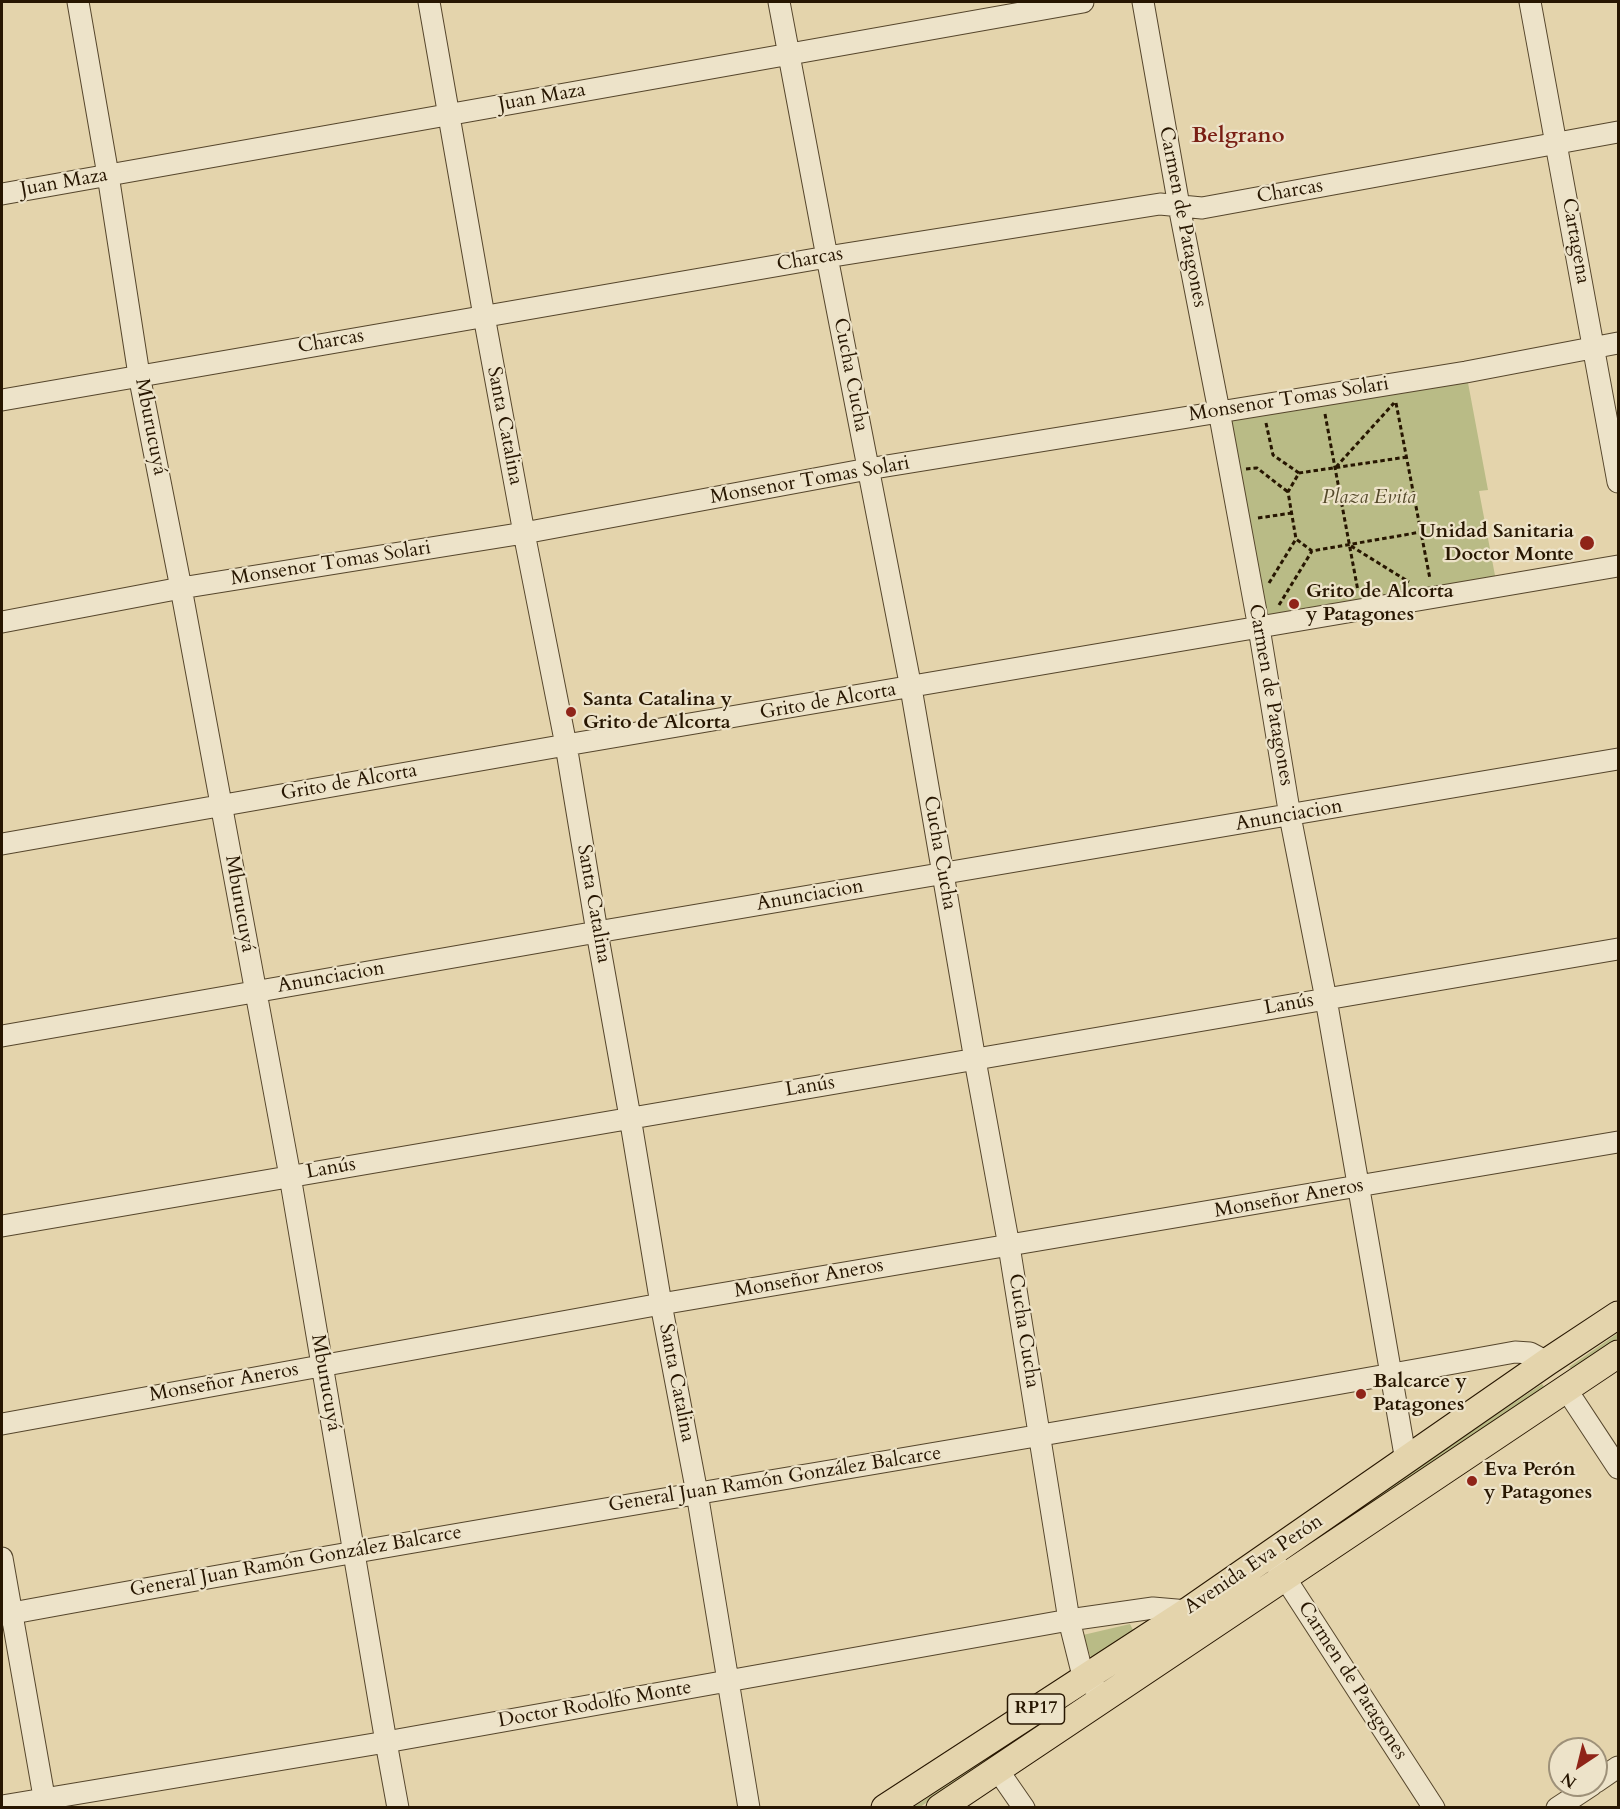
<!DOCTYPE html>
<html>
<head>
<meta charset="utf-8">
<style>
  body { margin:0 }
  #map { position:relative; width:1620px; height:1809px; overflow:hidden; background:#e4d4ac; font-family:Cardo,serif }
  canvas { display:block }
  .frame { position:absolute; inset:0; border:3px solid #271601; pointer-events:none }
  .north { position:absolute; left:1548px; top:1737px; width:60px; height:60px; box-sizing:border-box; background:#ede3c9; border:2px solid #9e9179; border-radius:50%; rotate:215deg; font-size:16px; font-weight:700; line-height:24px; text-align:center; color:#271601 }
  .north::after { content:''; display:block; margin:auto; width:21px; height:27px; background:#8f2418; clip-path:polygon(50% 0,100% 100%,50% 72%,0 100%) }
</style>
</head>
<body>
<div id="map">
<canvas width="1620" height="1809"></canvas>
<div class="frame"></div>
<div class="north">N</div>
</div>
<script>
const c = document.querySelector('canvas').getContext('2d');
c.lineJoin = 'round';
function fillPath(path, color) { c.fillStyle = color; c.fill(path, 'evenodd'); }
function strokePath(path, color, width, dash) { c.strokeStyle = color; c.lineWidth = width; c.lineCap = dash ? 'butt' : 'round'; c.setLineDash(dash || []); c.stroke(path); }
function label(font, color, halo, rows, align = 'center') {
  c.font = font + ' Cardo,serif'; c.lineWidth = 4.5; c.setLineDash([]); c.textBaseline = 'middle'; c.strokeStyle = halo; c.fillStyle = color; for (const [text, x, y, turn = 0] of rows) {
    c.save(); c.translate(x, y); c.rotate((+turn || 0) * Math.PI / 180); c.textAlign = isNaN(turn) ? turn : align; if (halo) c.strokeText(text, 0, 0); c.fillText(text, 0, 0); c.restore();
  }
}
fillPath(new Path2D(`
  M 1466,372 L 1488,490 L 1479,491 L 1497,586 L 1259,628 L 1219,411 Z
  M 1618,1333 L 1618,1338 L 1572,1369 L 1569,1367 Z
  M 1542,1384 L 1545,1388 L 1284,1564 L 1281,1560 Z
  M 1130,1624 L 1134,1632 L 1091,1658 L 1083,1635 Z
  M 1088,1691 L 1090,1695 L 920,1807 L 912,1808 Z`), '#b9bb86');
const minor = new Path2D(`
  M 78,2 L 108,175 L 139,375 L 181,588 L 290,1176 L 386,1742 L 398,1808
  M 429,2 L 484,316 L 524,533 L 566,745 L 597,932 L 630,1117 L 661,1304 L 697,1493 L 749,1808
  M 779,2 L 827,257 L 911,688 L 975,1060 L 1009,1246 L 1069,1620 L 1081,1668 L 1095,1688
  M 1143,2 L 1179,206 L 1219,411 L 1259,628 L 1290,816 L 1326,999 L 1406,1461
  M 1530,2 L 1618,482
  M 2,194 L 1083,2
  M 2,400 L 827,257 L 1160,204 L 1202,208 L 1618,132
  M 2,622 L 181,588 L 524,533 L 868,469 L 1466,372 L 1618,343
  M 2,844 L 566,745 L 1618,566
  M 2,1036 L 597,932 L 1618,759
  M 2,1226 L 1618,949
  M 1566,1389 L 1618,1468
  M 2,1424 L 661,1304 L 1618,1142
  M 2,1558 L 46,1808
  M 1276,1564 L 1434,1808
  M 2,1615 C 505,1522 1011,1444 1515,1352 L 1530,1353 L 1547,1362
  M 997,1769 L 1024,1808
  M 1596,1782 L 1618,1767
  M 2,1806 L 386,1742 L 1069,1620 L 1153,1608 L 1188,1611
  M 1557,1808 L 1592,1785`);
const major = new Path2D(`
  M 885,1808 L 1188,1611 L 1547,1362 L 1618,1315
  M 940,1808 L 1618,1354`);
strokePath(minor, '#56462c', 23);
strokePath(major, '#271601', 29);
strokePath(new Path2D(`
  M 1396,403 L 1430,579
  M 1325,414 L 1358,591
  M 1266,423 L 1273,455 L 1299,473
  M 1407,457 L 1299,473 L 1288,492 L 1296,539 L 1312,551 L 1421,532
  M 1336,467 L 1394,403
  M 1246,469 L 1257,468 L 1288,492
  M 1258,518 L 1292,513
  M 1351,546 L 1409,582
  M 1269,583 L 1296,539
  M 1279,605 L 1312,551`), '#271601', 3, [4.5, 3]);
strokePath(minor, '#ede3c9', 21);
strokePath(major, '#e4d4ac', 27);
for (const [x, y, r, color] of [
  [1587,543,8,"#8f2418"],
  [1294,604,6,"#8f2418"],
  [571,712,6,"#8f2418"],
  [1361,1394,6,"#8f2418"],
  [1472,1481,6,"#8f2418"]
]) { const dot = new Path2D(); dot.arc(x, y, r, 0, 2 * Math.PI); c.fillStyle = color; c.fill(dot); strokePath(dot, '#ede3c9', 2); }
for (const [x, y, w] of [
  [1036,1709,57]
]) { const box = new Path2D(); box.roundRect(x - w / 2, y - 15, w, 30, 4.5); c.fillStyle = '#ede3c9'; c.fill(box); strokePath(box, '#271601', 1.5); }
label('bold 18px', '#271601', null, [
  ["RP17",1036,1709]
]);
label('20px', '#271601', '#ede3c9', [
  ["Juan Maza",542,98,-10],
  ["Juan Maza",64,183,-10],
  ["Charcas",1290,192,-10],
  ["Carmen de Patagones",1182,217,79],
  ["Cartagena",1575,241,80],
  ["Charcas",810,260,-10],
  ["Charcas",331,342,-10],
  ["Cucha Cucha",850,375,79],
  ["Monsenor Tomas Solari",1289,400,-9],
  ["Santa Catalina",504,426,79],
  ["Mburucuyá",150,427,79],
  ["Monsenor Tomas Solari",810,481,-10],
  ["Monsenor Tomas Solari",331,564,-9],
  ["Carmen de Patagones",1270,695,80],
  ["Grito de Alcorta",828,702,-10],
  ["Grito de Alcorta",349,783,-10],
  ["Anunciacion",1289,816,-10],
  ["Cucha Cucha",939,853,80],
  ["Anunciacion",810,896,-10],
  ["Mburucuyá",239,904,80],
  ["Santa Catalina",593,904,80],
  ["Anunciacion",331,978,-10],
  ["Lanús",1289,1005,-10],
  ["Lanús",810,1087,-9],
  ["Lanús",331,1169,-10],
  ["Monseñor Aneros",1289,1199,-10],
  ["Monseñor Aneros",809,1279,-10],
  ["Cucha Cucha",1023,1331,81],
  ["Monseñor Aneros",224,1383,-10],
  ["Mburucuyá",325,1383,80],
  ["Santa Catalina",676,1383,79],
  ["General Juan Ramón González Balcarce",775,1480,-9],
  ["General Juan Ramón González Balcarce",296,1562,-10],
  ["Avenida Eva Perón",1254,1565,-34],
  ["Carmen de Patagones",1352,1681,57],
  ["Doctor Rodolfo Monte",595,1705,-10]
]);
label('italic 20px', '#534829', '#ede3c9', [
  ["Plaza Evita",1369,498]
]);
label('bold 20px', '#271601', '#ede3c9', [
  ["Unidad Sanitaria",1574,532,"right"],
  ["Doctor Monte",1574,555,"right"],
  ["Grito de Alcorta",1306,592],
  ["y Patagones",1306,615],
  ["Santa Catalina y",583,700],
  ["Grito de Alcorta",583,723],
  ["Balcarce y",1373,1382],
  ["Patagones",1373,1405],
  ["Eva Perón",1484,1470],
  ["y Patagones",1484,1493]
], 'left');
label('bold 22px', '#7a1f14', '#ede3c9', [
  ["Belgrano",1238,137]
]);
</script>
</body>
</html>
